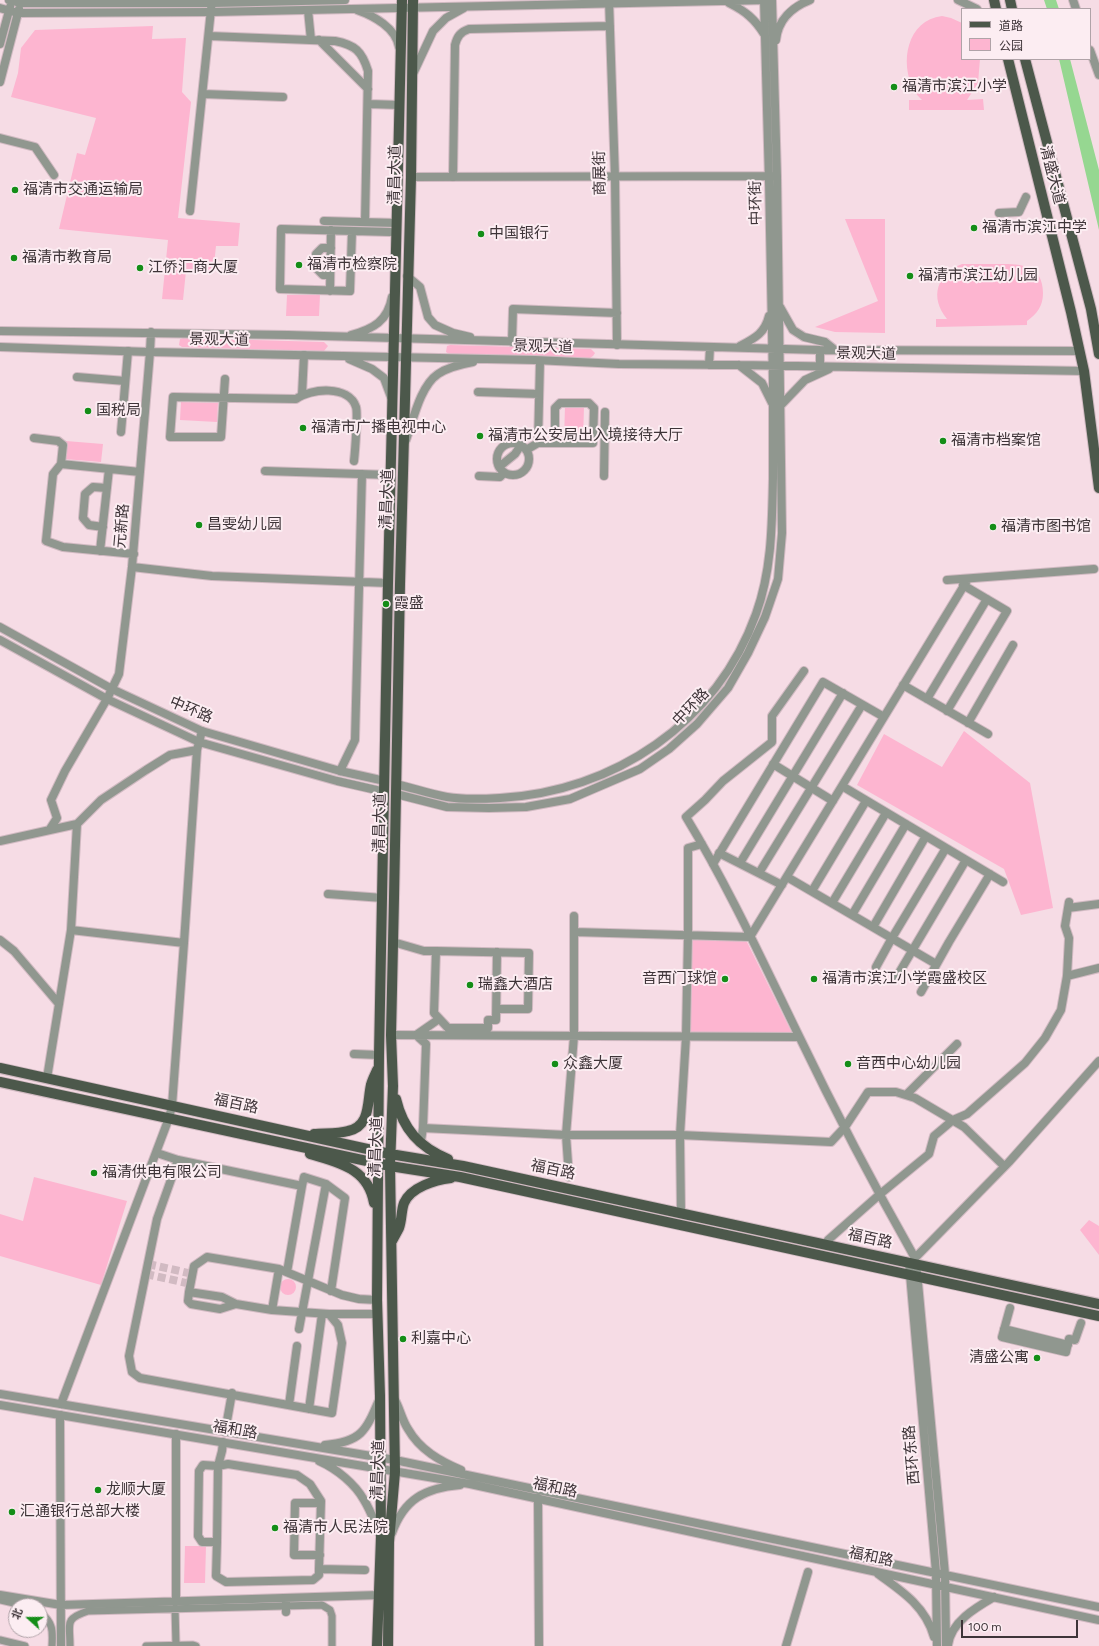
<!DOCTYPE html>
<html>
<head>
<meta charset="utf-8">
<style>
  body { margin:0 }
  #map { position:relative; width:1099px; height:1646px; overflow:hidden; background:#f6dce5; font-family:Figtree,"Noto Sans SC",sans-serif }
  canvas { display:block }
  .legend { position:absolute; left:961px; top:8px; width:130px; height:52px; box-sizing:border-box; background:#fcedf2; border:1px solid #b0a3a8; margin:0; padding:5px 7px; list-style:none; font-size:12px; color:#3e3438 }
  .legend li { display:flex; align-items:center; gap:8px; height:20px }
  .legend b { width:20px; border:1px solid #b0a3a8 }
  .north { position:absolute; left:8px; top:1598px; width:40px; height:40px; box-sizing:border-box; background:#fcedf2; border:1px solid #b0a3a8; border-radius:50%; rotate:291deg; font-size:11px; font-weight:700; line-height:16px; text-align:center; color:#3e3438 }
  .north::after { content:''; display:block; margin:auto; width:14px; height:18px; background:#148d17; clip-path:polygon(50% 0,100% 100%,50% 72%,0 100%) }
  .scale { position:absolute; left:961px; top:1620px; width:117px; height:18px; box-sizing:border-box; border:2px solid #3e3438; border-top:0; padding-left:5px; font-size:12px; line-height:14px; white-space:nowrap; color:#3e3438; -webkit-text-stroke:3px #fcedf2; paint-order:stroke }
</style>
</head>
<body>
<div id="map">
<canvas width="1099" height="1646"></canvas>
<ul class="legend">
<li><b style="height:5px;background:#4c584b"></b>道路</li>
<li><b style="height:11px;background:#fdb5d0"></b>公园</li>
</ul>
<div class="north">北</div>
<div class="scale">100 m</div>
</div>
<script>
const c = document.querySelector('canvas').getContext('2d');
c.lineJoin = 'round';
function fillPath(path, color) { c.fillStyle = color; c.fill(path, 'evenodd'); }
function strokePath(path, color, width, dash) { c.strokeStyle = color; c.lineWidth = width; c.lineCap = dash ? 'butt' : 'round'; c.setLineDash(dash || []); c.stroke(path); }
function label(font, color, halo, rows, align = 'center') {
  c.font = font + ' Figtree,"Noto Sans SC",sans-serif'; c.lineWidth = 4; c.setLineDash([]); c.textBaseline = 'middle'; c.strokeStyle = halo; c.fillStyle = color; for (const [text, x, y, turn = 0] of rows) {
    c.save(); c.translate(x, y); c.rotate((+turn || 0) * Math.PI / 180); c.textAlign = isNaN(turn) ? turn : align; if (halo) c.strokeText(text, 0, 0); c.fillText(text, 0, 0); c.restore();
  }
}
fillPath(new Path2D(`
  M 942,16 L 951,18 L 962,23 L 962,59 L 980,59 L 978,83 L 967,100 L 983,99 L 984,110 L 909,110 L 909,100 L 922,100 C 919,97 916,94 914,90 C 899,63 907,20 942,16 Z
  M 153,26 L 152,39 L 186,38 L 182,92 L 191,102 L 178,218 L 240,223 L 238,246 L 216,246 L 213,273 L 186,271 L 183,300 L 162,299 L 168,240 L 59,229 L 77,153 L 85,155 L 96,118 L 11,97 L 18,73 L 21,48 L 35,30 Z
  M 845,219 L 885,219 L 885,333 L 835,332 L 815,327 L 878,301 Z
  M 962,264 C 973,264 984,264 996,264 C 1018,264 1043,263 1043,293 C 1043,306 1037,314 1027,321 L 1027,325 L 936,327 L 936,319 L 947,319 C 929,297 937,274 962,264 Z
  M 287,295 L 320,295 L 319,316 L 286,316 Z
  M 183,338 L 324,342 L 328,346 L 324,351 L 182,347 L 179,345 L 180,339 Z
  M 450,345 L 591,349 L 595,353 L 593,356 L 590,358 L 449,354 L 446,352 L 447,346 Z
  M 181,402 L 218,403 L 217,422 L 180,420 Z
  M 565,406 L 584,406 L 583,442 L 564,441 Z
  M 66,441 L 103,444 L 101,462 L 64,459 Z
  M 964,731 L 1030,783 L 1053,908 L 1021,915 L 1004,869 L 857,785 L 884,734 L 942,767 Z
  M 692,940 L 746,940 L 792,1033 L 689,1033 Z
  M 34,1177 L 127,1201 L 101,1285 L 0,1256 L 0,1214 L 23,1221 Z
  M 1089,1220 L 1099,1226 L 1099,1255 L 1080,1230 Z
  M280 1287a8 8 0 1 1 16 0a8 8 0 1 1-16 0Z
  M 185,1546 L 206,1546 L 205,1583 L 184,1583 Z`), '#fdb5d0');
fillPath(new Path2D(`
  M 1044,0 L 1056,0 L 1059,9 L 1047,9 Z
  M 1059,59 L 1070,59 L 1099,170 L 1099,230 Z`), '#96d791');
strokePath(new Path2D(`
  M 148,1264 L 193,1274
  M 146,1274 L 191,1284`), '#d1bac2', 8, [8, 4]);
const pedestrian = new Path2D(`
  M 0,1600 L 27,1606
  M 175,1608 L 176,1645
  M 40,1612 C 53,1623 53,1630 52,1646
  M 0,1640 L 25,1646
  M 70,1646 C 70,1623 64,1619 88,1611 L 322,1605 L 330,1610 L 332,1616 L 332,1646
  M 146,1646 L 193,1645 L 196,1646`);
const minor = new Path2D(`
  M 609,0 L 615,177 L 617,345
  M 1073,0 L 1076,9
  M 308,10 L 311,40
  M 209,36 L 335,41 C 355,45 362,51 368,71 L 365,222
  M 319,40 L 368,89
  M 1090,50 L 1099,75
  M 203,94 L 283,97
  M 368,104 L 400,105
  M 0,138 L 35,147 L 54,175
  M 453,177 L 455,45 C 457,37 460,32 469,29 L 610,26
  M 190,211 L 212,0
  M 999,213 L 1019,212 L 1026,197
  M 324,221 L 397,223
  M 352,231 L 350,291 L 280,289 L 281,229 C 318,230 354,231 390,232
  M 330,275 L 323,275 L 316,268 L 316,254 L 322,248 L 331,248
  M 330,291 L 331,230
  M 512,342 L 513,309 L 617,313
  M 77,377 L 125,381
  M 225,379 L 221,437 L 170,437 L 173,397 L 296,399 C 311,388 349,385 356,407 C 358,413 355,452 354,461
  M 478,392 L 539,394
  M 302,395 L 304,355
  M 121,432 L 128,351
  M 34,438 L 58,441 L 63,445 L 61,464
  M 538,443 L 540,361
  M497 459a16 16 0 1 1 32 0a16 16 0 1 1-32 0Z
  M 526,450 L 538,443 L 593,443 L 594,408 L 589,403 L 560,403 L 555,408 L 555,443
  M 499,467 L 515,454 L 521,445
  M 265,471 L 391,475
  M 479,476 L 500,477 L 504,473
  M 604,476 L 605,412
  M 103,527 L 89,525 L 83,518 L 85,494 L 93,487 L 107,488
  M 100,551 L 109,469
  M 134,554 L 63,547 L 46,541 L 53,474 L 61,464 L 140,472
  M 132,567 L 212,576 L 388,583
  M 947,580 L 1094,569
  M 804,671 L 772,716 L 772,742 L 723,781 L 705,800 L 686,817 C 728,886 762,960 797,1032 C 834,1109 873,1184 915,1258 L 913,1263
  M 903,685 L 988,734
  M 927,699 L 987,599
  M 947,711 L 1007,611 L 963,585
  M 968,723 L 1013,645
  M 773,764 L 833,801
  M 340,771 L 355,740 L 362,474
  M 842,786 L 1003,882
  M 77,824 L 71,930 L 184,943
  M 50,829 L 57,818 L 51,800 L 65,771 L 107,699 L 119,674 L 132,567 L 150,352
  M 0,841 L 77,824 L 101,800 L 146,770 L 170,755 L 197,750
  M 719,853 L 782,885
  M 740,863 L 843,693
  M 713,864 L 823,682 L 884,717
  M 759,873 L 862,705
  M 787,877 L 936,964
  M 812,891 L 866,801
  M 328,894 L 383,898
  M 832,903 L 886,813
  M 1068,908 L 1099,904
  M 852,915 L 906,824
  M 873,927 L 926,836
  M 574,932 L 750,937 L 968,579
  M 0,940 L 14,951 L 59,1004
  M 393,942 L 424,951 L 436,951
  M 876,967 L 892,938 L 946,848
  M 1067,976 L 1099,968
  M 896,978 L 966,860
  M 921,992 L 949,942 L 990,874
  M 497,1009 L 528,1009 L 529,953 L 436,951 L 434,1013 L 448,1028 L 488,1028 L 488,1020 L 496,1020 L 497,952
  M 391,1035 L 799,1037
  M 354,1054 L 379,1055
  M 47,1078 L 71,930
  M 906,1095 L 957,1044
  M 423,1128 L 426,1044 L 416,1035 L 439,1019
  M 419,1142 L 421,1141 L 423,1128 L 566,1135 L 680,1135 L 831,1142 L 845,1127 L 868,1092 L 896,1092 L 915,1098 L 964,1127 L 1004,1166
  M 157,1153 L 178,1160 L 302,1186 L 287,1272
  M 178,1160 L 157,1219 L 129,1356 L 132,1372 L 140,1378 L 332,1413 L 342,1343 L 338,1325 L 329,1314 L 272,1310 L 236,1304 L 222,1297 L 189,1292 L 194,1266 L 207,1257 L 279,1269 L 342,1295 L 359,1299 L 377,1300
  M 569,1177 L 566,1135 L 574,1036 L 574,916
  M 302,1186 L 304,1177 L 326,1184 L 345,1198 L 331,1291
  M 681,1213 L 680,1135 L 686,1037 L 688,935 L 688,848 L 702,844
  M 828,1240 L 879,1195 L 929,1154 L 934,1136 L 953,1120 L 967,1114 L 1025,1063 L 1045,1038 L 1061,1010 L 1067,976 L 1069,938 L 1065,926 L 1069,902
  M 915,1258 L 1009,1162 L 1099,1061
  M 189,1292 L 188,1301 L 191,1304 L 220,1309 L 236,1304
  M 1010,1308 L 1002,1337 L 1066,1352 L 1069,1339 L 1075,1340 L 1081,1323
  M 272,1310 L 279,1269
  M 329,1314 L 377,1314
  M 299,1329 L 326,1184
  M 1004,1329 L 1068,1345
  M 61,1404 L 169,1118 L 172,1106 L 184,943 L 197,750 L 202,731
  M 289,1405 L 297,1346
  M 309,1409 L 322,1314
  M 60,1415 L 61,1646
  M 225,1432 L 232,1393
  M 538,1498 L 539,1646
  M 217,1542 L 218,1466 L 222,1451 L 223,1442
  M 320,1555 L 294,1555 L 295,1503 L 321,1503
  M 319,1569 L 319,1575 L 313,1580 L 226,1582 L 216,1576 L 217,1542 L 202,1542 L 198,1536 L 199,1471 L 203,1465 L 218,1466 L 228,1464 L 297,1475 L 310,1484 L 321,1501 L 319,1569 L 365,1570
  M 0,1595 L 61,1605 L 379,1595
  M 286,1598 L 286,1612
  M 176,1601 L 176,1434
  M 786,1646 L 808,1572`);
const tertiary = new Path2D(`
  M 9,0 L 21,3 L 212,3 L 345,0
  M 958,0 L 977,9
  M 729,3 C 745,11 755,19 764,34
  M 0,8 L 18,13 L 212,12 L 768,0
  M 357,10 C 374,16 396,28 399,47
  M 776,40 C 778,20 792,7 810,0
  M 0,44 L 10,7
  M 412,76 L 433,31 L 446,18 L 464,8
  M 0,82 L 19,9
  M 411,177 L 774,176
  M 407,276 L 420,287 L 428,317 L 435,325 L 453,333 L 470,337
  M 780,307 L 793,330 L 804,337 L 825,342 L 835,350
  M 0,331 L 288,335 L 820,350 L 1080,351
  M 351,335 C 373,329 388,321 392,297
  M 740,346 C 755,338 765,333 769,316
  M 0,347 L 150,352 L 535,360 L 619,364 L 739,365 L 1084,371
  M 820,350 L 820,367
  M 150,352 L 151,332
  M 349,359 L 372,369 L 384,378 L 391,397
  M 709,365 L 710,347
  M 739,365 L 762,383 L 772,403
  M 781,405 L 805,380 L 829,369
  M 406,440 C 413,421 420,386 438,374 C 448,367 462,364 473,362
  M 0,627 L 112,689 L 202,731 L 340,771 L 385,781
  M 0,640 L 107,699 L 199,742 L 337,781 L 385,792
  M 396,784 C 413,788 430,794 447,797 C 464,800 483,799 500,798 C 613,792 717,723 756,614 C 772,570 772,524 773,478 C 773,446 773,414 773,382 C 771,255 768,127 764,0
  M 396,794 L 447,807 L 489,808 L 526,807 L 570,799 L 640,769 L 669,749 L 697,724 L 728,688 L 748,653 L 765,617 L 778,579 L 782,533 L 777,176 L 772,0
  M 909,1263 L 936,1572 L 937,1646
  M 917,1272 L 945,1574 L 946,1646
  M 0,1394 L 395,1460 L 1099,1607
  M 395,1400 C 400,1409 402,1420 408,1429 C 420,1450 440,1461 461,1470
  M 0,1405 L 470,1484 L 1099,1620
  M 325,1445 C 361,1442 366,1431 379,1400
  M 319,1461 C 337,1469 355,1484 364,1500 C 371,1511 375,1524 380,1535
  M 392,1533 C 404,1499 425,1488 460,1485
  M 878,1574 C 902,1591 926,1607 934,1637
  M 948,1645 C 951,1622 975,1608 994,1597`);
const primary = new Path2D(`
  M 994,0 L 996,9
  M 1010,0 L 1012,9
  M 1008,59 L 1071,312 L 1084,371 L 1099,488
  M 1025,59 L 1091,309 L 1099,354
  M 0,1068 L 390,1154 L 463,1166 L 1099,1304
  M 0,1082 L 390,1166 L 460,1177 L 1099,1316
  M 396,1099 C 403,1129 419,1147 448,1159
  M 314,1134 C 325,1133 338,1134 348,1131 C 371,1126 367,1102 371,1085 C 372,1080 375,1075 377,1070
  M 310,1154 C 339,1163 368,1168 374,1203
  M 392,1241 C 394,1237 397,1232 399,1228 C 402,1220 401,1211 404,1203 C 411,1187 435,1180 451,1178
  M 377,1646 L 381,1537 L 380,1396 L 377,1300 L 379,1055 L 388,583 L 402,0
  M 388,1646 L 389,1542 L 395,1472 L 390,1166 L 393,1086 L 391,1035 L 394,898 L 400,584 L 411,177 L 413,0`);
strokePath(pedestrian, '#d1bac2', 9);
strokePath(minor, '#d1bac2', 10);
strokePath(tertiary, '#d1bac2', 10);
strokePath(primary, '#d1bac2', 12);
strokePath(pedestrian, '#90978f', 7);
strokePath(minor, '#90978f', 8);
strokePath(tertiary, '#90978f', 8);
strokePath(primary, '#4c584b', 10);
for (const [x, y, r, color] of [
  [894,87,4,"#148d17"],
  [15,190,4,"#148d17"],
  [974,228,4,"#148d17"],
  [481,234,4,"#148d17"],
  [14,258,4,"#148d17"],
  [299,265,4,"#148d17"],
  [140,268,4,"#148d17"],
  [910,276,4,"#148d17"],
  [88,411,4,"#148d17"],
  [303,428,4,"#148d17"],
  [480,436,4,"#148d17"],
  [943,441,4,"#148d17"],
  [199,525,4,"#148d17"],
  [993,527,4,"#148d17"],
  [386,604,4,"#148d17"],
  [725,979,4,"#148d17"],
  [814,979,4,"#148d17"],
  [470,985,4,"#148d17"],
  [555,1064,4,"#148d17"],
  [848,1064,4,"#148d17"],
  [94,1173,4,"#148d17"],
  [403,1339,4,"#148d17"],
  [1037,1358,4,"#148d17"],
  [98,1490,4,"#148d17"],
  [12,1512,4,"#148d17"],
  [275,1528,4,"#148d17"]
]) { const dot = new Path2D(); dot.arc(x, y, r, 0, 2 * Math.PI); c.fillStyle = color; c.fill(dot); strokePath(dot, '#fcedf2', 1.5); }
label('15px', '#3e3438', '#fcedf2', [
  ["福清市滨江小学",902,87],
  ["福清市交通运输局",23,190],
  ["福清市滨江中学",982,228],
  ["中国银行",489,234],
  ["福清市教育局",22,258],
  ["福清市检察院",307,265],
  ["江侨汇商大厦",148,268],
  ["福清市滨江幼儿园",918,276],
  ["国税局",96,411],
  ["福清市广播电视中心",311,428],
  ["福清市公安局出入境接待大厅",488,436],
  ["福清市档案馆",951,441],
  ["昌雯幼儿园",207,525],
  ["福清市图书馆",1001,527],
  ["霞盛",394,604],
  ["音西门球馆",717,979,"right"],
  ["福清市滨江小学霞盛校区",822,979],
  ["瑞鑫大酒店",478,985],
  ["众鑫大厦",563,1064],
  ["音西中心幼儿园",856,1064],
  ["福清供电有限公司",102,1173],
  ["利嘉中心",411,1339],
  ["清盛公寓",1029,1358,"right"],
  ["龙顺大厦",106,1490],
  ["汇通银行总部大楼",20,1512],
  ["福清市人民法院",283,1528]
], 'left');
label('15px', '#3e3438', '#fcedf2', [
  ["商展街",600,173,-91],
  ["清昌大道",395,175,-89],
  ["清盛大道",1052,175,76],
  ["中环街",756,203,-91],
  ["景观大道",219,340,1],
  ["景观大道",543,347,2],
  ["景观大道",866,354,1],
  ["清昌大道",387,499,-88],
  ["元新路",122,526,-85],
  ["中环路",691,707,-46],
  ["中环路",191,710,23],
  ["清昌大道",380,823,-89],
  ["福百路",236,1104,12],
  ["清昌大道",376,1147,-88],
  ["福百路",553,1170,12],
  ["福百路",870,1239,12],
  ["福和路",235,1430,10],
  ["西环东路",912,1455,-95],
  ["清昌大道",378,1470,-88],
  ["福和路",555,1488,12],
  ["福和路",871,1557,12]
]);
</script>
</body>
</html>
